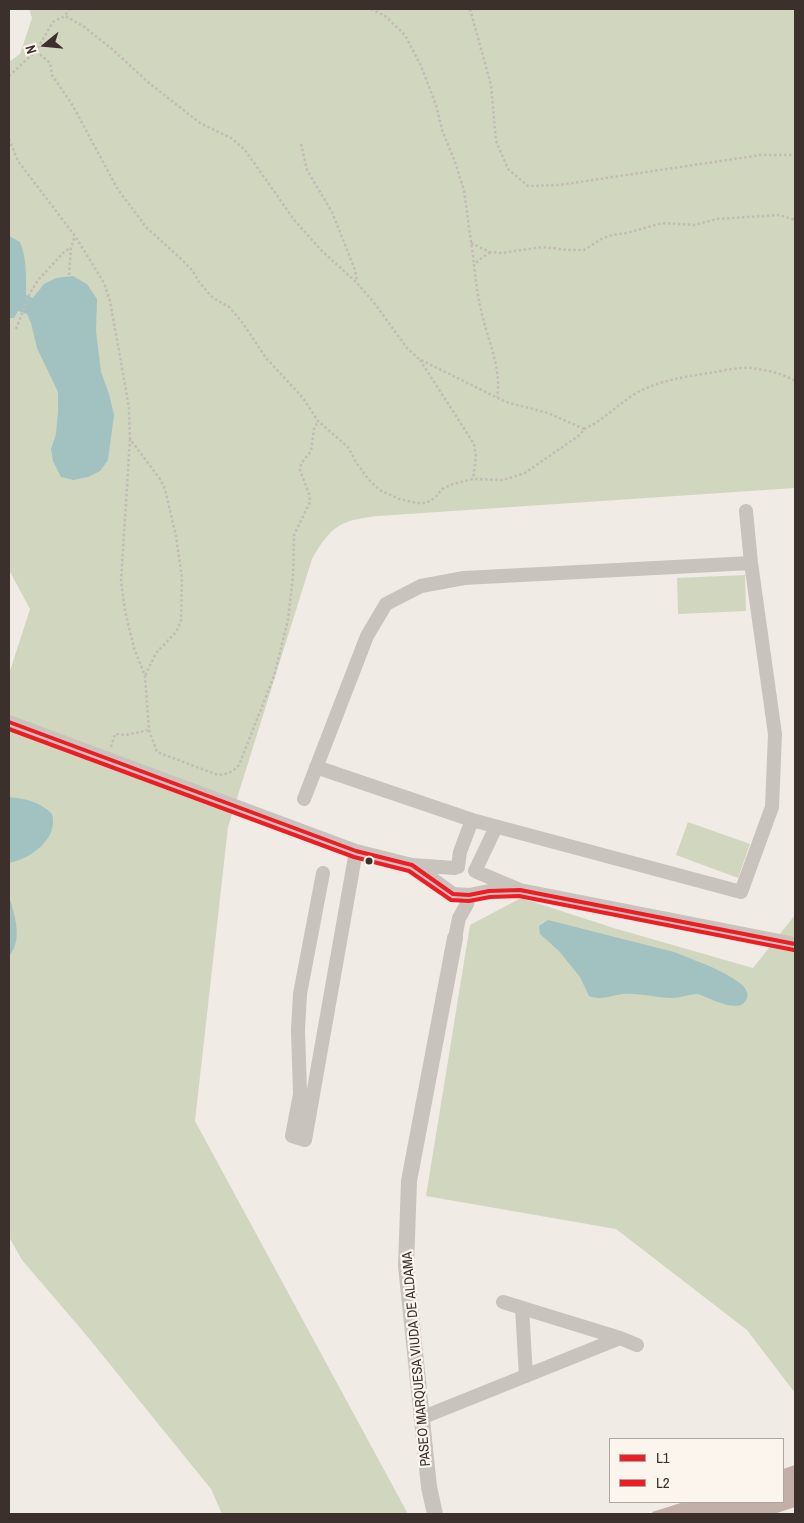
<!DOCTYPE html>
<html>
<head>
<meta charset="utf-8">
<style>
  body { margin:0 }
  #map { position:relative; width:804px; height:1523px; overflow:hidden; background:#f0ebe5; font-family:"Archivo Narrow",sans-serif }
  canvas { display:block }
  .frame { position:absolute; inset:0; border:10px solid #3b302b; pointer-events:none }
  .legend { position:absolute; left:609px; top:1438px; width:175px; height:65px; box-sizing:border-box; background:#fbf5ee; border:1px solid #aea6a0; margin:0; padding:6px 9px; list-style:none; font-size:15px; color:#3b302b }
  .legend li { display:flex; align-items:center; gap:10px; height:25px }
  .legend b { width:25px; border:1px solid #aea6a0 }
  .north { position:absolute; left:20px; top:20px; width:50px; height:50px; -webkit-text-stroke:4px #fbf5ee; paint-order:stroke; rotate:253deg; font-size:14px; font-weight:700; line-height:20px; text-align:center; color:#3b302b }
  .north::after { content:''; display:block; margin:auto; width:18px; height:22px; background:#3b302b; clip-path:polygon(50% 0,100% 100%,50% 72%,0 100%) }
</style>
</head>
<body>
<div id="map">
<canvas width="804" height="1523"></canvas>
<div class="frame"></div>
<ul class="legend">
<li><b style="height:6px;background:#ee1c25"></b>L1</li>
<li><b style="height:6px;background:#ee1c25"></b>L2</li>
</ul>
<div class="north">N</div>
</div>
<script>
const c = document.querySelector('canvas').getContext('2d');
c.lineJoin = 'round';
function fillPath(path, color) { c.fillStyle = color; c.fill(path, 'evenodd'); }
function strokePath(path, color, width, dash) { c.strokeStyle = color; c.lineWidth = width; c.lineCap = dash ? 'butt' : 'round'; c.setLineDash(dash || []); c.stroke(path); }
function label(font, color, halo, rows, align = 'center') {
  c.font = font + ' "Archivo Narrow",sans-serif'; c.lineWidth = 4.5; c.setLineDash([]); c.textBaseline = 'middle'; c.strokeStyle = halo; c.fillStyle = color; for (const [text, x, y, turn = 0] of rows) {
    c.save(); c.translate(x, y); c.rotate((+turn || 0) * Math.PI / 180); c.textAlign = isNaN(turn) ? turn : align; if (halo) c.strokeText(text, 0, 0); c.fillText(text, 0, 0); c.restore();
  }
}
fillPath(new Path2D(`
  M 29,9 L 795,9 L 795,488 L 378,516 C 340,520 331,526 312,559 L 228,827 L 195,1121 L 408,1514 L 222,1514 L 211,1489 L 87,1336 L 22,1260 L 9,1237 L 9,674 L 30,609 L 9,570 L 9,62 L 20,54 L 32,18 Z
  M 745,575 L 746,611 L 678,614 L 677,578 Z
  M 688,822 L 750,844 L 738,878 L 676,855 Z
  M 521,898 L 617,929 L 753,968 L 795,915 L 795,1393 L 747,1330 L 616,1229 L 426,1196 L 470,925 Z`), '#d1d6bf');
fillPath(new Path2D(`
  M 9,236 L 20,242 C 27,259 26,277 26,295 L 33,298 L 44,284 L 56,278 L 73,276 L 87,284 L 97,299 L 96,331 L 101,372 L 109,394 L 114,415 L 108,460 L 100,471 L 88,477 L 73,480 L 61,477 L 53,461 L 51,449 L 56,434 L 58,411 L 58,392 L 37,348 L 31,323 L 27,314 L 18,311 L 14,318 L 9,318 Z
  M 9,797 C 26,799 39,801 52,814 C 59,839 30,859 9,863 Z
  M 9,897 C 15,914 23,941 9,956 Z
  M 548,920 L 674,952 C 696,961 722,969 741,984 C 745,987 749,993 747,998 C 741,1016 710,998 698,994 C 689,994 681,998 671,998 C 655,998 641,993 624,994 C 612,995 601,1001 589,996 L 580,977 L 559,951 L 540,934 L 539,926 Z`), '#a1c2c1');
fillPath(new Path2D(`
  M 795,1465 L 795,1507 L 774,1514 L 653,1514 L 652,1512 L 684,1502 L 783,1502 L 783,1469 Z`), '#c3afa7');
strokePath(new Path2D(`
  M 371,9 L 385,16 L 405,35 L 421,66 L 436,105 L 442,130 L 455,162 L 464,190 L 474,264
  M 470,9 L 491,85 L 496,141 L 508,169 L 528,186 L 559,185 L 761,155 L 795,155
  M 36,51 L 50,63 L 52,75 L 73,106 L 117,188 L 146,227 L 179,257 L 192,270 L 199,282 L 213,298 L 229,307 L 242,322 L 266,358 L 303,398 L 318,421 L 348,447 L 356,462 L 369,480 L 380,490 L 399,499 L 417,503 L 426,503 L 435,498 L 442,489 L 453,484 L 473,479 L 503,480 L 525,473 L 581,434 L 584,429 L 548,413 L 506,402 L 419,359 L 407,348 L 375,304 L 357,283 L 321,250 L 295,221 L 245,150 L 231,138 L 200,123 L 149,83 L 112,49 L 83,26 L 65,16 L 69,9
  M 9,76 L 36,51 L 53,22 L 65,16
  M 9,139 L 18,161 L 75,236 L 104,283 L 110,301 L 124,379 L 129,408 L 130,439 L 160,479 L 165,489 L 176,536 L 182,578 L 181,621 L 176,632 L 156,653 L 145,676
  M 301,144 L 307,170 L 332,212 L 355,270 L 357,282
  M 471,243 L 490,252 L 502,253 L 542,247 L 568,250 L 584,250 L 603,238 L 612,235 L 627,233 L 662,223 L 694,225 L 717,219 L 780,215 L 795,220
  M 490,252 L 474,264 C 476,283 478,300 483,318 C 489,343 502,371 497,397
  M 69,275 L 71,248 L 75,236
  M 16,329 L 30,293 L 38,280 L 65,251 L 71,248
  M 420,360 L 474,444 L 476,457 L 473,479
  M 584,429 C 604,420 619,403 638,392 C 661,380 684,377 709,373 C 722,371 737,367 751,368 C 766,370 782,373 795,381
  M 130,439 L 121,581 L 125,611 L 134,648 L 145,676 L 149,730 L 157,752 L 218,775 C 228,774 233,772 239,765 L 274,676 L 288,620 L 293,576 L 294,535 L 310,502 L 309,494 L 300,470 L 301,464 L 311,451 L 314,429 L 318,421
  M 111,747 L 115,734 L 126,735 L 149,730`), '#c2bbb6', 2.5, [2.5, 2.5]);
strokePath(new Path2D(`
  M 9,722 L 356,851 L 412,865 L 455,868
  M 316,767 L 472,820 L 741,892 L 772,807 L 775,734 L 751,563 L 746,511
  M 304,799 L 367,636 L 386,604 L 421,586 L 464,578 L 751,563
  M 413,865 L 453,894 L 469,895 L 489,891 L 514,890
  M 458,867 L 460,852 L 472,820
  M 475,871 L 496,827
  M 477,872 L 520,890 L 795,944
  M 323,873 L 300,994 L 298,1030 L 300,1094 L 292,1136 L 305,1140 L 356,851
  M 455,938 L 459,918 L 467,904 L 469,895
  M 522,1308 L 526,1376
  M 620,1338 L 637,1345
  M 421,1418 L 620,1338 L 503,1302`), '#c9c3be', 14);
strokePath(new Path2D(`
  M 435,1514 L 429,1487 L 406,1266 L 409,1181 L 455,938`), '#c9c3be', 16);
strokePath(new Path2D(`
  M 9,722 L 356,851 L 412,865 L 453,894 L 469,895 L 489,891 L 520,890 L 795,944`), '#ee1c25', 4);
strokePath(new Path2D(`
  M 9,729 L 354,857 L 409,871 L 451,900 L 469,901 L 490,897 L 519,896 L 794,950`), '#ee1c25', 4);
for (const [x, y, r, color] of [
  [369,861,4.5,"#3b302b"]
]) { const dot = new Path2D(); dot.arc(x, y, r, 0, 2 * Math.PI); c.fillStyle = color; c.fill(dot); strokePath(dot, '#fbf5ee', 2); }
label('14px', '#3b302b', '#fbf5ee', [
  ["PASEO MARQUESA VIUDA DE ALDAMA",417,1359,-95]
]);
</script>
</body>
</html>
